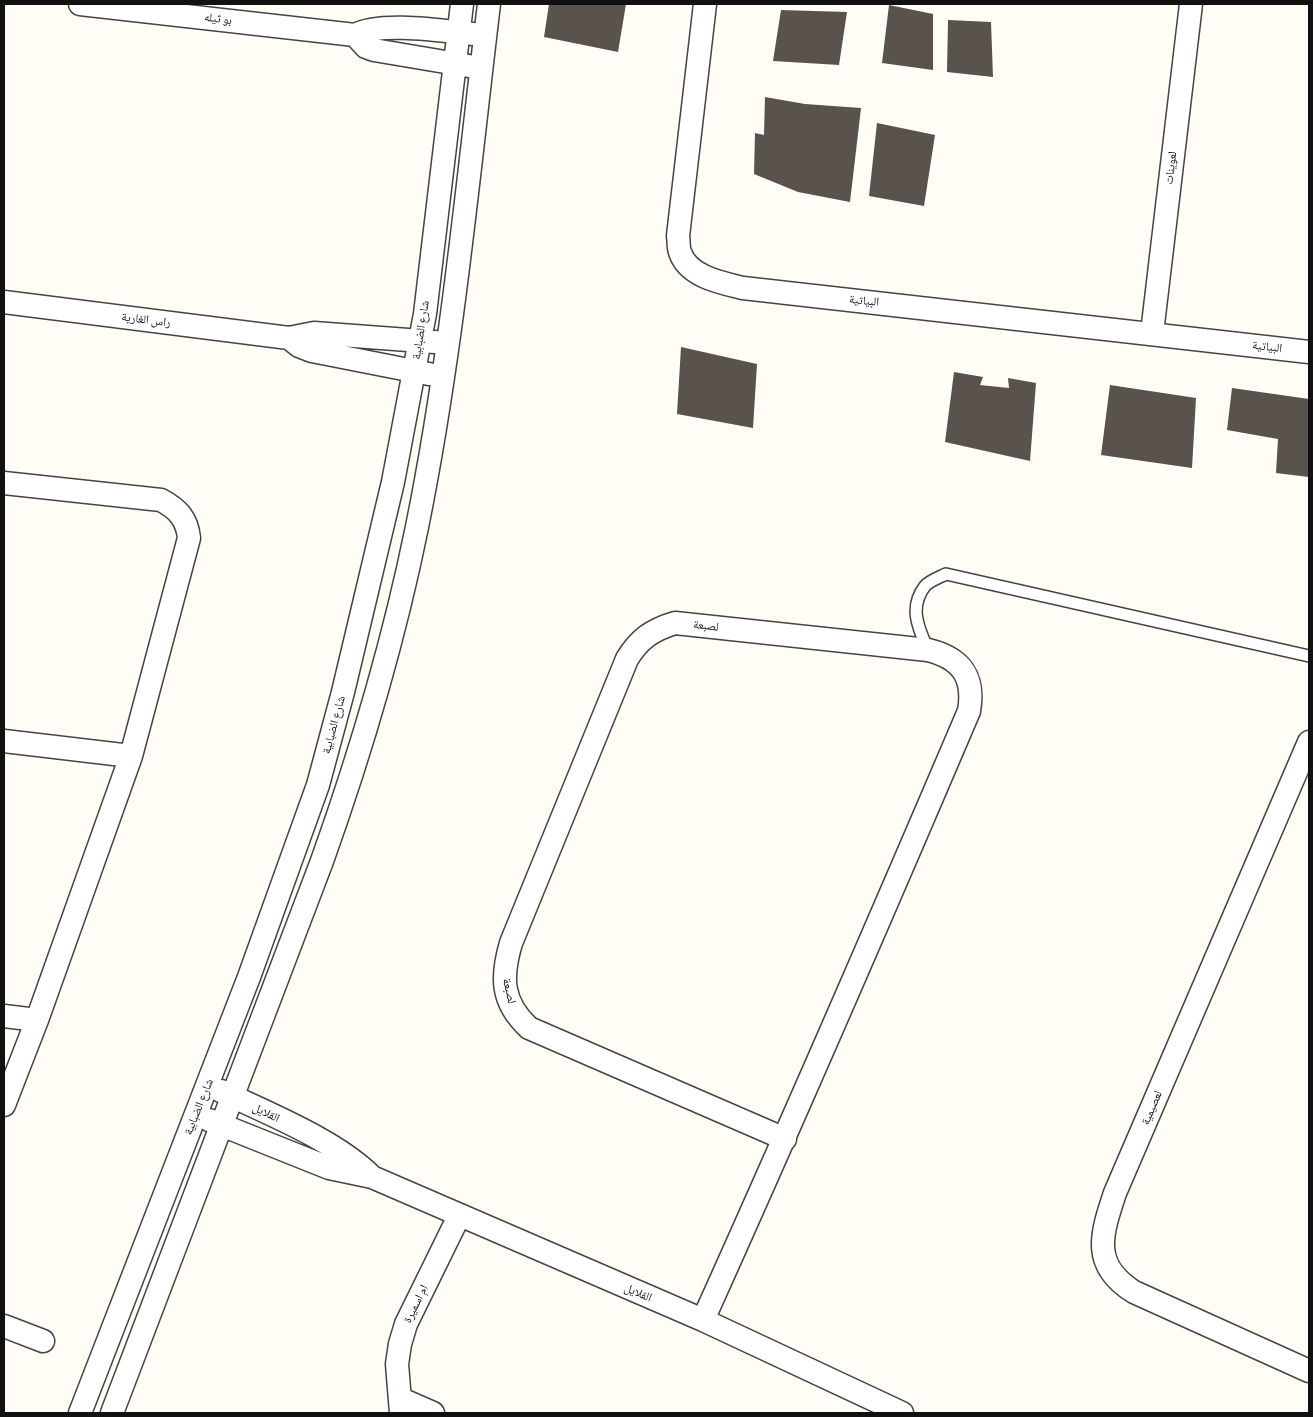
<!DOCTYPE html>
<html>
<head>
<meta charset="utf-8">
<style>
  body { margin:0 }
  #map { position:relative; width:1313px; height:1417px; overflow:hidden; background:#fffdf5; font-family:Bitter,serif }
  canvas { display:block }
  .frame { position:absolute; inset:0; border:5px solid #111; pointer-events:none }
</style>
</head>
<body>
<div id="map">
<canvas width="1313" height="1417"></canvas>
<div class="frame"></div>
</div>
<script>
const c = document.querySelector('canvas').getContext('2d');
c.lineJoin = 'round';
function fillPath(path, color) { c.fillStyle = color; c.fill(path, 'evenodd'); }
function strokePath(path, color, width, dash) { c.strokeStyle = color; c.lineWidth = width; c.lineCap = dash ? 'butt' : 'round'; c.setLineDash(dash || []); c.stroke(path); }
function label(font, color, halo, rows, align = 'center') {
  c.font = font + ' Bitter,"Noto Naskh Arabic",serif'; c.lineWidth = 5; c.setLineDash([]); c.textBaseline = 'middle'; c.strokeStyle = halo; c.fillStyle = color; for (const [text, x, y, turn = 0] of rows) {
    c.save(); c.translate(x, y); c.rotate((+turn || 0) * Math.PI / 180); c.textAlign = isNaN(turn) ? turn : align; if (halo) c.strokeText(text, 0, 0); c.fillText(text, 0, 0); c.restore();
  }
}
fillPath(new Path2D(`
  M 549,4 L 626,4 L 618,52 L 544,37 Z
  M 889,5 L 933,14 L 933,70 L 882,63 Z
  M 781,10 L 847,12 L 839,65 L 773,61 Z
  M 948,20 L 991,22 L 993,77 L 947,72 Z
  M 765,97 L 805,104 L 861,108 L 850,202 L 798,192 L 754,174 L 755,133 L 764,135 Z
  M 877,123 L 935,135 L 924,206 L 869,196 Z
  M 681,347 L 757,364 L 753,428 L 677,414 Z
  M 954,372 L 983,377 L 980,385 L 1009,388 L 1008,378 L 1036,383 L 1030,461 L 945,442 Z
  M 1110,385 L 1196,398 L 1192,468 L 1101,455 Z
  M 1232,388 L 1309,399 L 1309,477 L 1276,473 L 1278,439 L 1227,430 Z`), '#5a524d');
const service = new Path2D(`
  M 928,650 C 919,629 908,608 925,586 C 929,581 940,577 946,574 L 1309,656`);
const minor = new Path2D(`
  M 80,4 L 355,35 C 381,21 443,31 473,34
  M 705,4 L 678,236 C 679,241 678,247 680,252 C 688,277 722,283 743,288 L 1309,352
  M 355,35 L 366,47 L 374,50 L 469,66
  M 4,302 L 289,338 L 314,333 L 435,342
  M 1152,333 L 1191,4
  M 289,338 L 299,346 L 312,351 L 429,374
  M 4,483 L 161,500 C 178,509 187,519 189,538 L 131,756 L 37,1020 L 4,1105
  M 4,741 L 131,756
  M 1309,742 L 1115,1193 C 1101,1235 1091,1265 1134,1292 L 1309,1371
  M 4,1016 L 37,1020
  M 221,1091 C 267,1113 337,1141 372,1177
  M 209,1120 L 329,1168 L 372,1177 L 703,1320 L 902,1413
  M 703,1320 C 794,1118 882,915 969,711 C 975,677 961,658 928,650 L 675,623 C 652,630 639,639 627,659 L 511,943 C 501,977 501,1002 529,1028 L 785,1139
  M 4,1326 L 43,1341
  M 401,1399 L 433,1413
  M 80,1413 L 249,977 L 318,785 L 343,692 L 393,482 L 414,371 L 425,314 L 462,4
  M 112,1413 L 322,861 C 361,752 394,640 417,527 C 452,354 468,178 489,4
  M 401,1413 L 397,1364 L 400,1344 L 406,1324 L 459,1216`);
strokePath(service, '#444', 14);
strokePath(minor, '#444', 25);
strokePath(service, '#fff', 11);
strokePath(minor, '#fff', 22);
label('12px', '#111', '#fff', [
  ["بو ثيله",218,19,7],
  ["لعوينات",1171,168,-83],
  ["البياتية",864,301,6],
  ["راس الغارية",146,320,7],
  ["شارع الضبابية",421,330,-81],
  ["البياتية",1267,347,7],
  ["لصبعة",706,626,7],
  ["شارع الضبابية",334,725,-75],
  ["لصبعة",509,991,77],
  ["شارع الضبابية",199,1107,-68],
  ["لعصيمية",1152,1108,-67],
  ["القلايل",266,1113,26],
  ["القلايل",638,1293,23],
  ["ام اسميرة",416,1304,-64]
]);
</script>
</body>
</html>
